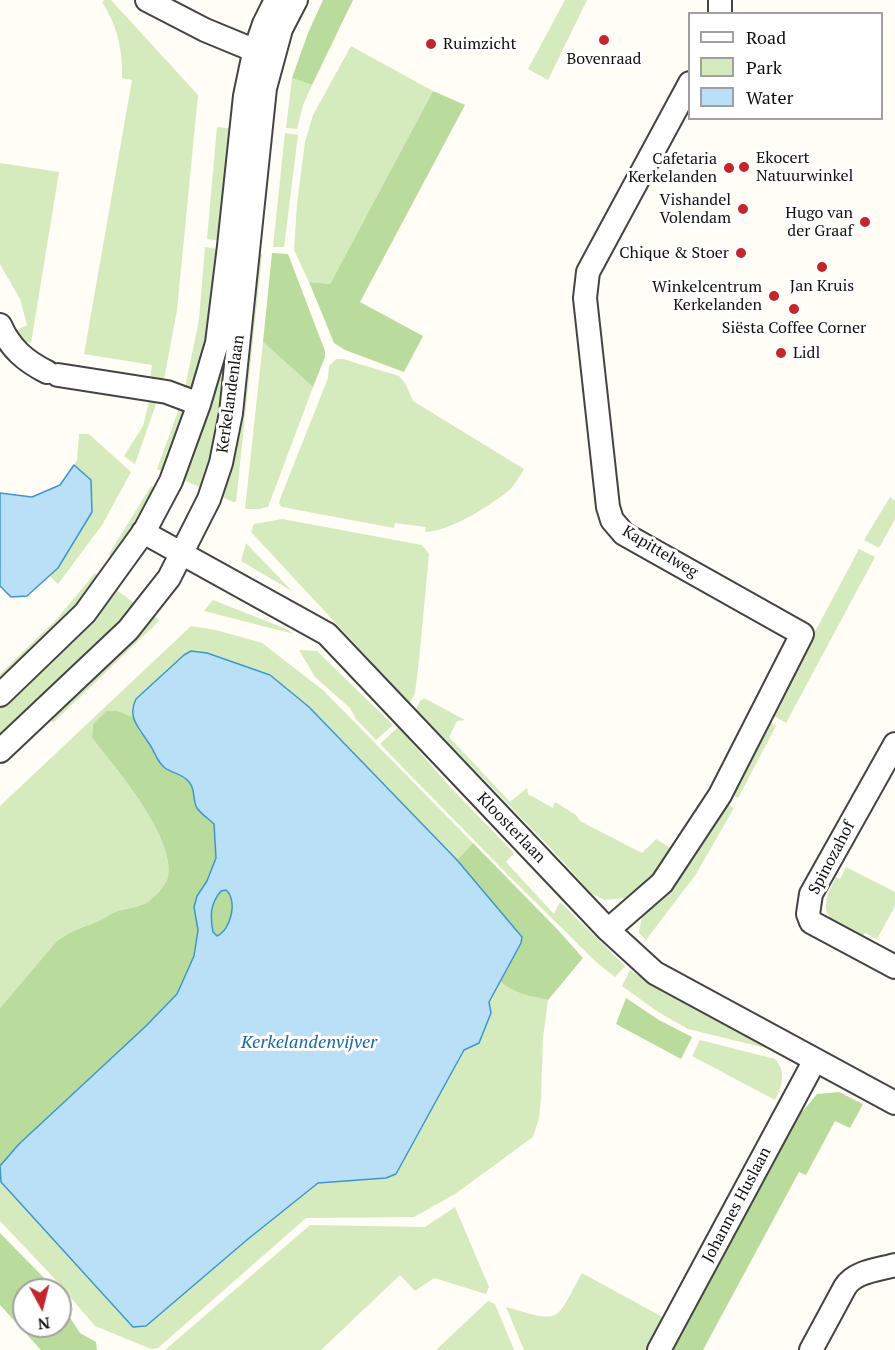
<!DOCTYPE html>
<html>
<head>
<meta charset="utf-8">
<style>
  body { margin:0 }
  #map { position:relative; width:895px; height:1350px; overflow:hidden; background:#fffdf5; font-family:"PT Serif",serif }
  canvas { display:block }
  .legend { position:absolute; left:688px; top:12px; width:195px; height:108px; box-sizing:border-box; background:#fff; border:2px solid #a0a0a0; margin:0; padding:8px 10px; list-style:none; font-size:18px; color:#111 }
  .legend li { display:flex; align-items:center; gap:12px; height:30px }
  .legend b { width:30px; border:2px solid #a0a0a0 }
  .north { position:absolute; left:12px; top:1278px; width:60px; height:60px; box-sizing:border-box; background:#fff; border:2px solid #a0a0a0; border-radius:50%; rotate:173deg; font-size:16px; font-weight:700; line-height:24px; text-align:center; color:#111 }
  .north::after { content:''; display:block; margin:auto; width:21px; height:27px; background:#c4262e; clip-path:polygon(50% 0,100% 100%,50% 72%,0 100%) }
</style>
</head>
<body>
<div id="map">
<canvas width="895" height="1350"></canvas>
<ul class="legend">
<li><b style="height:8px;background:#fff"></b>Road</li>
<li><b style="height:16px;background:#d5ebbd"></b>Park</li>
<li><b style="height:16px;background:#b9e0f7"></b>Water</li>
</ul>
<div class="north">N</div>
</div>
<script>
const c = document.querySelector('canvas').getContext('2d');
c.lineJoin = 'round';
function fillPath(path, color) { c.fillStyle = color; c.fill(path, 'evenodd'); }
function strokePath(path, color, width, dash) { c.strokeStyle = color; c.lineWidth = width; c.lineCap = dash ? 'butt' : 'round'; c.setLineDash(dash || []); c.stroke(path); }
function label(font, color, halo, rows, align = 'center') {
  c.font = font + ' "PT Serif",serif'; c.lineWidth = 6; c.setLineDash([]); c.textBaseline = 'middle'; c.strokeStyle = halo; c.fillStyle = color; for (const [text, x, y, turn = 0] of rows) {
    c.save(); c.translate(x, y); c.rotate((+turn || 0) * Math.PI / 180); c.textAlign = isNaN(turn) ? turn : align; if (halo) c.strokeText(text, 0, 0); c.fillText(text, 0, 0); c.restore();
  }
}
fillPath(new Path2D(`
  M 104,0 L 111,0 L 198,95 L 177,310 L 163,385 L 150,380 L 152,365 L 84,354 L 132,80 L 122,78 C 123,50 117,25 102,2 Z
  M 565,0 L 587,0 L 548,80 L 528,69 Z
  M 351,46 L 433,91 L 330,284 L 309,282 L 294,250 L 297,204 L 305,142 L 313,115 Z
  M 292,78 L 312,85 L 303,105 L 297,129 L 286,128 Z
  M 217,127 L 235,129 L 225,241 L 207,239 Z
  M 285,133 L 298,135 L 284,247 L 273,247 Z
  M 0,163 L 59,172 L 31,343 L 21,341 L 17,330 L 27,325 L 20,299 L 0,264 Z
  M 205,247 L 224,250 L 196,393 L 184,392 L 199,320 Z
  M 252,252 L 262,254 L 236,502 L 234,502 L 219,496 Z
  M 263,342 L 313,387 L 268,507 L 259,509 L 245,509 Z
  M 336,359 L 343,359 L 399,376 L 405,383 L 413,401 L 524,469 C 519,477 515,485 508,491 C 490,506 448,532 425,532 L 426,527 L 395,523 L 394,528 L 282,507 L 279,504 L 280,499 L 328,378 L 329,366 Z
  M 219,376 L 223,378 L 217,427 L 201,488 L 182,479 L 193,454 Z
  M 151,394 L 157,397 L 156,404 L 135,464 L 124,456 L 143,426 Z
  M 181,403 L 187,418 L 164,472 L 157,469 Z
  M 79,434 L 89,434 L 131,472 L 102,525 L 58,584 L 50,576 L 58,568 L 91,480 L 74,465 L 77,460 Z
  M 151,486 L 155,488 L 143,515 L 111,559 L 109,554 Z
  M 890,497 L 895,501 L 895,519 L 879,548 L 864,540 Z
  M 282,519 L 422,545 L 429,554 L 419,660 L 415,693 L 411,701 L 409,702 L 251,532 L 254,524 Z
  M 246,543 L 292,591 L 241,561 Z
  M 859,549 L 875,557 L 786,723 L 771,714 Z
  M 95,573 L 100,578 L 72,611 L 2,679 L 0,674 L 56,620 Z
  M 115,589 L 137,605 L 111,634 L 0,739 L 0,708 L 65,647 Z
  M 213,600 L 284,628 L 294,634 L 204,611 Z
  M 155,616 L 159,621 L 53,723 L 49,717 Z
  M 191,626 L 216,630 L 262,643 L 323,690 L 473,843 L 457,860 L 309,707 L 270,675 L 207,653 L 191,651 L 184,655 L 136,699 L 132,707 L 133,717 L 118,711 L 106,711 L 93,724 L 92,738 C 115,767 176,838 168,877 C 166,885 155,897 148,902 C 138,908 124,908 113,913 C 109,915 105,918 101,920 C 84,927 70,930 56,942 L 0,1008 L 0,806 Z
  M 299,650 L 317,651 L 393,725 L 376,740 L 356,719 L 350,708 L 315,677 Z
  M 424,698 L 465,720 L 457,721 L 449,737 L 510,802 L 527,788 L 528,794 L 553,808 L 555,802 L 576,815 L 580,821 L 642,853 L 656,839 L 674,850 L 651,876 L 625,898 L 605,900 L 592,894 L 555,853 L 416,709 L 420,701 Z
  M 768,721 L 776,726 L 738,798 L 729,793 Z
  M 398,727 L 452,789 L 514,853 L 506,862 L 554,914 L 560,902 L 625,966 L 615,977 L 596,962 L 510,877 L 380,744 Z
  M 724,802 L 734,808 L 696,874 L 646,940 L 639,933 L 642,915 L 685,871 L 703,843 Z
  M 846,867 L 895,892 L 895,906 L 877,939 L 865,933 L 862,937 C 828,919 815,917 836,877 L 840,879 Z
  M 630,970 L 661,991 L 774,1050 L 688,1029 L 658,1012 L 622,986 Z
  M 500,981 C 514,994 530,996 548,1000 L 543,1038 L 541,1098 L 539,1118 L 533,1137 L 455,1194 L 414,1217 L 306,1218 L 158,1348 L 151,1349 L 95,1326 L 54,1278 L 0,1221 L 0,1180 L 1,1182 L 248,1239 L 318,1183 L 386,1178 L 396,1174 Z
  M 700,1040 L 775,1059 C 787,1072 782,1086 775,1100 L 692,1056 Z
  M 455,1207 L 489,1287 L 486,1294 L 434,1278 L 415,1291 L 400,1275 L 321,1350 L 165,1350 L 310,1225 L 425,1227 Z
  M 582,1273 L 666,1319 L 649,1350 L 524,1350 L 506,1307 C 562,1323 554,1324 582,1273 Z
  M 488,1301 L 495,1304 L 514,1350 L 436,1350 Z`), '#d5ebbd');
fillPath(new Path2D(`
  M 323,0 L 353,0 L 312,85 L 292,78 L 308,33 Z
  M 433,91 L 465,105 L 360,302 L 423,336 L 404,372 L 345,350 L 334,343 L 309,282 L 330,284 Z
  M 272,253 L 288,254 L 325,351 L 325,357 L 313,387 L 263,342 Z
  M 106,711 L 118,711 L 133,717 L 139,731 L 151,746 L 155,756 L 165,768 L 187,780 L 193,787 L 197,807 L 214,824 L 216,858 L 207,881 L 197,896 L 194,907 L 198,930 L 194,956 L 177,994 L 146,1026 L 19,1144 L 0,1166 L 0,1008 L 56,942 C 70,930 85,927 101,920 C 105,918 109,915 113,913 C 124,908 138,908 148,902 C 155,897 166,885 168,877 C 176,838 115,767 92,738 L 93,724 Z
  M 473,843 L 557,929 L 583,958 L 548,1000 C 530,996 514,994 500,981 L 521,943 L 457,860 Z
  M 226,890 C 239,900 230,930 217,936 L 213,932 C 210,916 210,904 221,891 Z
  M 626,998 L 659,1020 L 692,1037 L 681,1059 L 616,1024 Z
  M 839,1092 L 863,1104 L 850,1128 L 835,1121 L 806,1175 L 799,1172 L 703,1350 L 669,1350 L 799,1109 L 803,1111 L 817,1094 Z
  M 0,1233 L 46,1280 L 53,1290 L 24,1290 L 24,1326 L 60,1326 L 60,1302 L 80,1333 L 96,1342 L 97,1350 L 41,1350 L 0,1305 Z`), '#b9dc9c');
const water = new Path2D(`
  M 74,465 L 91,480 L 92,512 L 58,568 L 27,596 L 11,597 L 0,586 L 0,493 L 32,497 L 60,485 Z
  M 191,651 L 207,653 L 270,675 L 309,707 L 457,860 L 522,937 L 521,943 L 489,1002 L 491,1013 L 479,1043 L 464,1050 L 396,1174 L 386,1178 L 318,1183 L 248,1239 L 146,1326 L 133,1327 L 1,1182 L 0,1166 L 19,1144 L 146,1026 L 177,994 L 194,956 L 198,930 L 194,907 L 197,896 L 207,881 L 216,858 L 214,824 C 209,819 201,814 197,808 C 192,800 196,789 189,782 C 183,774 172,773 165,768 C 157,762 155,752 150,745 C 141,730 126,718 136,699 L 184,655 ZM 226,890 C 238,900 231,930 217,936 L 213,932 C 210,916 210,904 221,891 Z`);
fillPath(water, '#b9e0f7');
strokePath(water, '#3f96cf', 1.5);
const minor = new Path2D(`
  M 147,0 L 205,30 L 268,56
  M 720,0 L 720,14
  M 0,325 C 10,348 25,361 47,372
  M 58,375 L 167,392 L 199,404
  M 143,532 L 327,634 L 608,930 L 655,973 L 895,1103
  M 0,695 L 85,613 L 145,530 L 171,481 L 199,404 L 217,343 L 229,246 L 245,96 L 254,53 L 264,24 L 276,0
  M 895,744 L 811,894 L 808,914 L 811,922 L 895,967
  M 0,751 L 128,630 L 169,578 L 209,499 L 221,463 L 231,413 L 265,88 L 281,29 L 296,0
  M 608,930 L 662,883 L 720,795 L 802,634 L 624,534 L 612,520 L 608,507 L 585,298 L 588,272 L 690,83
  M 659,1350 L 815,1060
  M 811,1350 L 845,1287 C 855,1271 878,1270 895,1265`);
strokePath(minor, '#444', 26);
strokePath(minor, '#fff', 22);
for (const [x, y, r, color] of [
  [604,40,6,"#c4262e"],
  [431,44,6,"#c4262e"],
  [744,167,6,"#c4262e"],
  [729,168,6,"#c4262e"],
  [743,209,6,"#c4262e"],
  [865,222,6,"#c4262e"],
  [741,253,6,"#c4262e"],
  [822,267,6,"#c4262e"],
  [774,296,6,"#c4262e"],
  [794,309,6,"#c4262e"],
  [781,353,6,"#c4262e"]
]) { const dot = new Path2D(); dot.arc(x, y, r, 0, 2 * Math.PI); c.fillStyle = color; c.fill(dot); strokePath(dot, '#fff', 2); }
label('16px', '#111', '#fff', [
  ["Ruimzicht",443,44,"left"],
  ["Bovenraad",604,59,"center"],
  ["Ekocert",756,158,"left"],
  ["Natuurwinkel",756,176,"left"],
  ["Cafetaria",717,159],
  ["Kerkelanden",717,177],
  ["Vishandel",731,200],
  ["Volendam",731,218],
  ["Hugo van",853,213],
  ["der Graaf",853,231],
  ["Chique & Stoer",729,253],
  ["Jan Kruis",822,286,"center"],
  ["Winkelcentrum",762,287],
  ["Kerkelanden",762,305],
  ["Siësta Coffee Corner",794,328,"center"],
  ["Lidl",793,353,"left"]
], 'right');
label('16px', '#111', '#fff', [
  ["Kerkelandenlaan",231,394,-82],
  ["Kapittelweg",660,552,31],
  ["Kloosterlaan",511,828,46],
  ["Spinozahof",832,858,-62],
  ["Johannes Huslaan",737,1205,-62]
]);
label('italic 18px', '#1768a6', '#fff', [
  ["Kerkelandenvijver",309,1043]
]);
</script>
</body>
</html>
